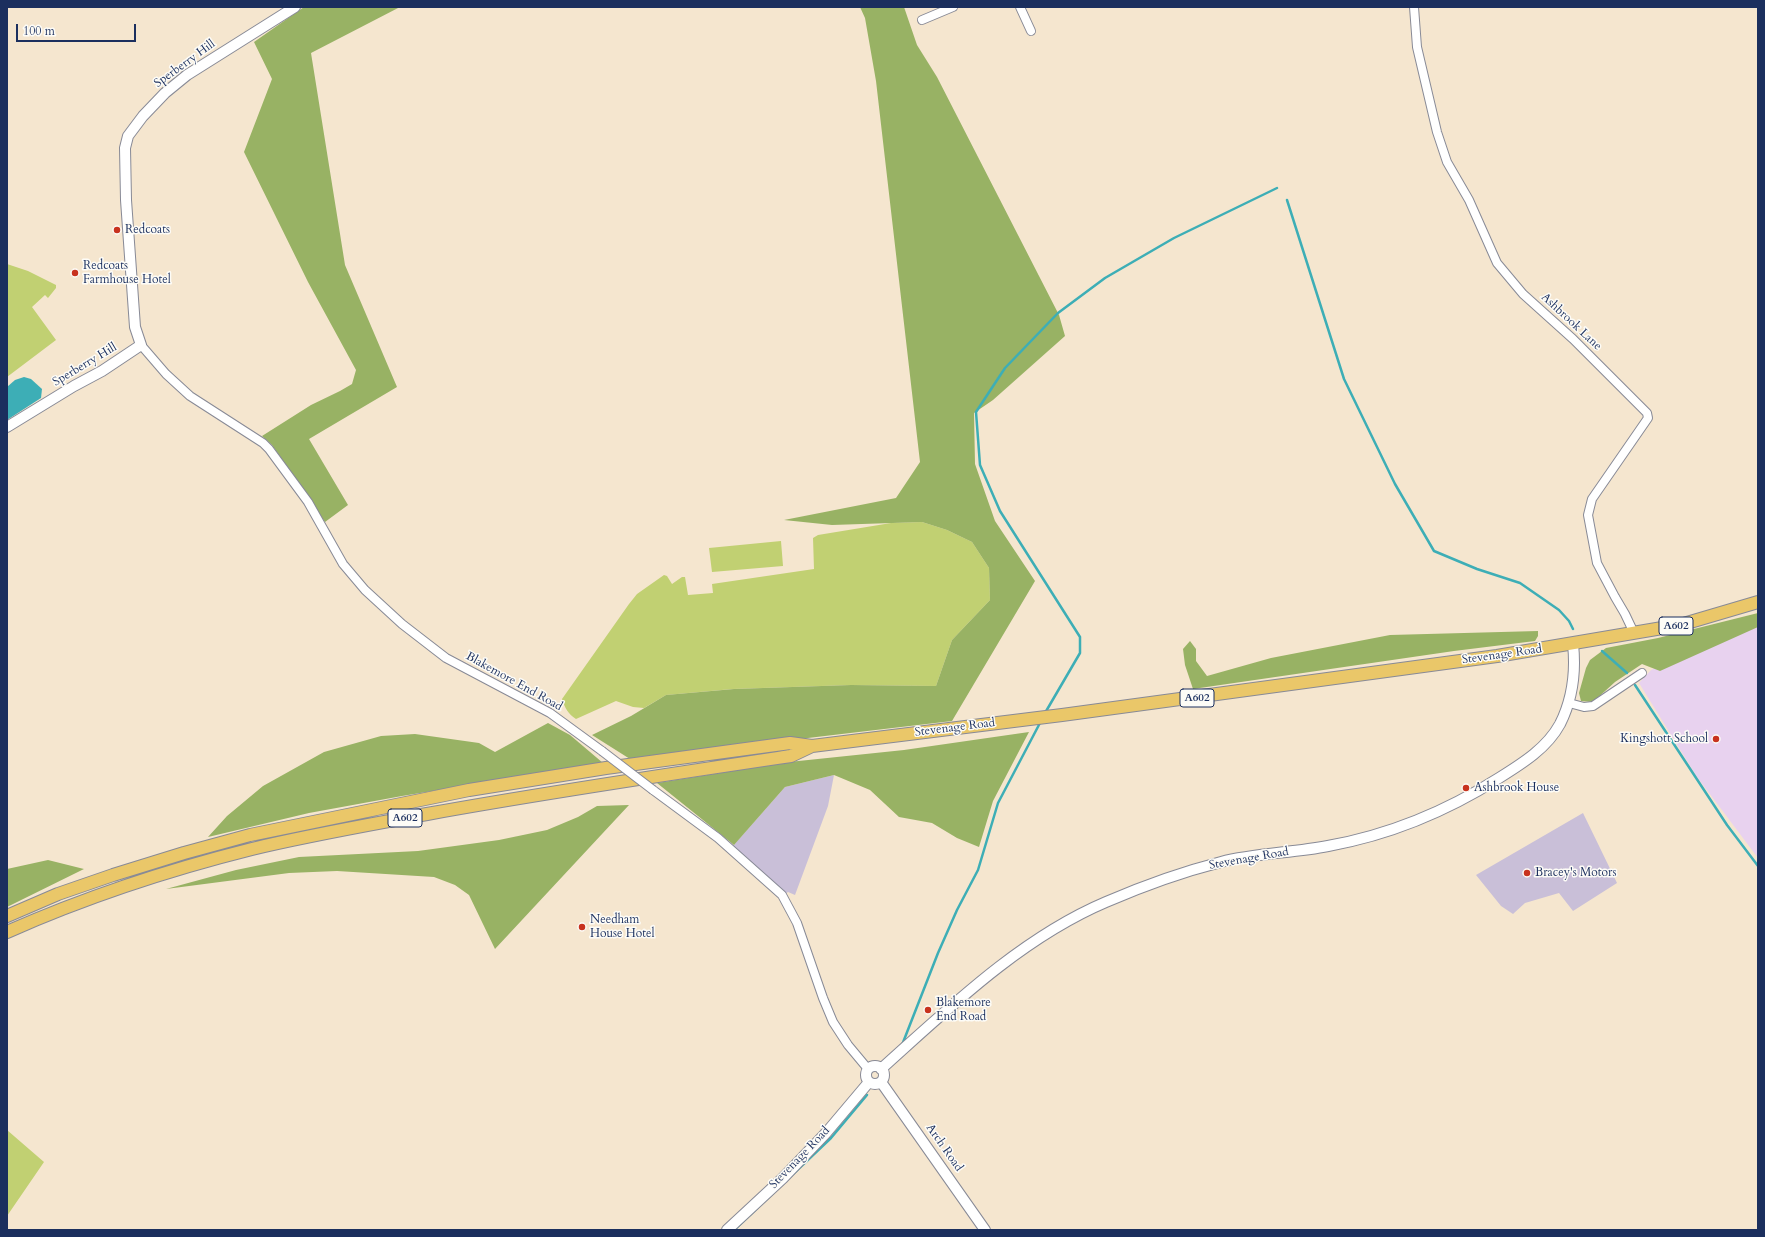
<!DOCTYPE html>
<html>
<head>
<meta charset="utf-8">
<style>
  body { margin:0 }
  #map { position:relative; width:1765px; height:1237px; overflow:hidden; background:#f5e6cf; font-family:Cardo,serif }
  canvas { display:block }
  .frame { position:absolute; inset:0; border:8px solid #1b2f5e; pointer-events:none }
  .scale { position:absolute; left:16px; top:24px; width:120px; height:18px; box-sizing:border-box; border:2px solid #1b2f5e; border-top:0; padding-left:5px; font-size:12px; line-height:14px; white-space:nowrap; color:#1b2f5e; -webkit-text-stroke:3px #fdfcf7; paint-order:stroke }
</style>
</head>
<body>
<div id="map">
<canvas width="1765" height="1237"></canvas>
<div class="frame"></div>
<div class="scale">100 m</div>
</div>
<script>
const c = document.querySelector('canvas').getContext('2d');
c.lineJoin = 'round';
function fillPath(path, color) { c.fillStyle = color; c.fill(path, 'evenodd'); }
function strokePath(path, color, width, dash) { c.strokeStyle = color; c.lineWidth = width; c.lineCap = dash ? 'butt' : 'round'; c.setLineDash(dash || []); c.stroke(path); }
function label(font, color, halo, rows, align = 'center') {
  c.font = font + ' Cardo,serif'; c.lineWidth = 3; c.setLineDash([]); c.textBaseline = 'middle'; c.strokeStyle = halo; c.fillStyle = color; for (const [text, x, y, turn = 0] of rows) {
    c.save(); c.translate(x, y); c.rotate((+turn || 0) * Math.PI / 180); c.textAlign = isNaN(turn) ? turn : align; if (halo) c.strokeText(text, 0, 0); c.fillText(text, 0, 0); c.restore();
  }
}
fillPath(new Path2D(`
  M 1758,621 L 1758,858 L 1697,777 L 1639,683 L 1651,670 Z`), '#e8d2ef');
fillPath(new Path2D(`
  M 834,775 L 828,806 L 795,895 L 788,892 L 784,895 L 772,881 L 732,847 L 785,787 Z
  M 1583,813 L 1617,883 L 1573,911 L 1559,893 L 1525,903 L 1513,914 L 1501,906 L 1476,875 Z`), '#c9bfd8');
fillPath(new Path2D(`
  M 7,264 L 28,271 L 56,285 L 56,288 L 48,298 L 45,295 L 32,307 L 56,340 L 7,377 Z
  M 922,522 L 947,530 L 972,542 L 989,568 L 990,600 L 952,640 L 936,686 L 851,685 L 733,689 L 666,695 L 644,708 L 633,707 L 616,701 L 576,719 C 568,714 565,708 562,699 L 629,604 L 637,594 L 664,575 L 667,576 L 672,584 L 682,577 L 685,577 L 688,595 L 713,593 L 712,584 L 814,569 L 813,538 L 818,535 L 891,523 Z
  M 781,541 L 783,566 L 712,572 L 709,548 Z
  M 7,1130 L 44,1162 L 7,1216 Z`), '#c1d072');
fillPath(new Path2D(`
  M 304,7 L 400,7 L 311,53 L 345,265 L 397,387 L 309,439 L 348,505 L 325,522 L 272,445 L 262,436 L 311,405 L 340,391 L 352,384 L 356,370 L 308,282 L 244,152 L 272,79 L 254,42 Z
  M 860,7 L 904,7 L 917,45 L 937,77 L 1059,315 L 1065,336 L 993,400 L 974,413 L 975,464 L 995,521 L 1035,581 L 952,721 L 630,759 L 592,735 L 631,716 L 666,695 L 734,689 L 851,685 L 936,686 L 952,640 L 990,600 L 989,568 L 972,542 L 947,530 L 922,522 L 832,525 L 784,520 L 896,498 L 920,462 L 876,81 L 865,18 Z
  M 1758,613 L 1758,627 L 1660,671 L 1642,664 L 1615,682 L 1593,702 L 1581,701 L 1579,693 L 1586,668 L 1590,660 L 1606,648 L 1658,638 Z
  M 1538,631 L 1538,636 L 1535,641 L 1454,651 L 1193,689 L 1185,665 L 1183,649 L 1190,641 L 1196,649 L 1196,661 L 1207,676 L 1271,658 L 1390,635 Z
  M 548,723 L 570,735 L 603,763 L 402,796 L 309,813 L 208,837 L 227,816 L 263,786 L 324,752 L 381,736 L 415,734 L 479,743 L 495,752 Z
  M 1029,732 L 993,801 L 979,847 L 957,838 L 932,823 L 899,817 L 870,790 L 834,775 L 785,787 L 734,845 L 657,783 L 789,762 L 904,750 Z
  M 629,805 L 495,949 L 469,895 L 455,885 L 434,877 L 337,871 L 289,873 L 166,889 L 236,870 L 299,857 L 418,851 L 499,840 L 547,830 L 578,817 L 597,806 Z
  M 48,860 L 84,869 L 7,907 L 7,869 Z`), '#98b264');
fillPath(new Path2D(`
  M 24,377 L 31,379 L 42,389 L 41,398 L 7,420 L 7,387 L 15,380 Z`), '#3daeb6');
strokePath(new Path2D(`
  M 1287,200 L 1344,379 L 1395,484 L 1434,551 L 1477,569 L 1520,583 L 1559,610 L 1569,621 L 1573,629
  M 1602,651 L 1627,673
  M 1635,685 L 1727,825 L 1758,866
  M 1045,713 L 1080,653 L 1080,637 L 1000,511 L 980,465 L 976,412 L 1005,368 L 1058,313 L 1105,278 L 1174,238 L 1277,188
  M 902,1045 L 938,953 L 957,910 L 978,870 L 998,803 L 1041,721
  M 734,1230 L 831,1138 L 867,1095`), '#3daeb6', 2.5);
const minor = new Path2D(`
  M 1020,7 L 1031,31
  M 1414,7 L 1417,47 L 1437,132 L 1447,162 L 1469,200 L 1497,263 L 1523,294 L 1573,339 L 1647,413 L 1648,418 L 1592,499 L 1588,515 L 1597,563 L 1615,597 L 1625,614 L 1634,633
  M 922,20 L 953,7
  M 141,345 L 166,374 L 190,396 L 263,443 L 269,449 L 308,502 L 343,564 L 365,590 L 402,624 L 446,658 L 550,713 L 602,751
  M 1569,703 L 1584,707 L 1593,706 L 1642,673
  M 653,790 L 718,838 L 782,895 L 797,923 L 823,998 L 833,1022 L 848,1045 L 868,1069`);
const tertiary = new Path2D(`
  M 7,427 L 74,386 L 102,371 L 141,345 L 135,327 L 126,200 L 125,148 L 128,136 L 143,116 L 165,93 L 187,75 L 295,7
  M866 1075a9 9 0 1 1 18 0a9 9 0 1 1-18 0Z
  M 881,1069 C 949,1008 1021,938 1106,902 C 1143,886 1182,872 1221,862 C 1255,853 1293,853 1328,846 C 1389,835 1447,811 1499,778 C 1523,763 1547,748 1560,724 C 1573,698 1576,672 1573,644
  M 881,1082 L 985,1230
  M 727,1230 L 783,1178 L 826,1133 L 869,1082`);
const primary = new Path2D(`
  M 7,916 L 58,894 L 113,875 L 184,853 L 250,835 L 469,790 L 606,768 L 790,743 L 812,746 L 1062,715 L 1497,656 L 1680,625 L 1758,602
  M 7,932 C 86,897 168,870 252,849 C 310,835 369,825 427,814 C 548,792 670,774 791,756 L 812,746`);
strokePath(minor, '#888a96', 10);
strokePath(tertiary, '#888a96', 12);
strokePath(primary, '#888a96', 14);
strokePath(minor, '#fff', 8);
strokePath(tertiary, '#fff', 10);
strokePath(primary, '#eac769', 12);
const minorBridge = new Path2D(`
  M 602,751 L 653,790`);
strokePath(minorBridge, '#888a96', 10, []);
strokePath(minorBridge, '#fff', 8);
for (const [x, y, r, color] of [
  [117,230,4,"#c8321e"],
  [75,273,4,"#c8321e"],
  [1716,739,4,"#c8321e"],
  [1466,788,4,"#c8321e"],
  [1527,873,4,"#c8321e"],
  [582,927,4,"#c8321e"],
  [928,1010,4,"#c8321e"]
]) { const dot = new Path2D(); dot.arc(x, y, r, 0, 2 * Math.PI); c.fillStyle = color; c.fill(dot); strokePath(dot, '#fdfcf7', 1.5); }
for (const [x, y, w] of [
  [1676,626,34],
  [1197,698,34],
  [405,818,34]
]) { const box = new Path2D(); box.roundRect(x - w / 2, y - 9, w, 18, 3); c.fillStyle = '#fdfcf7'; c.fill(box); strokePath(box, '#1b2f5e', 1); }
label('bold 11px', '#1b2f5e', null, [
  ["A602",1676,626],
  ["A602",1197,698],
  ["A602",405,818]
]);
label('12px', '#1b2f5e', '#fdfcf7', [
  ["Sperberry Hill",185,64,-36],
  ["Ashbrook Lane",1571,322,43],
  ["Sperberry Hill",85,365,-31],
  ["Stevenage Road",1502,655,-8],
  ["Blakemore End Road",514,682,29],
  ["Stevenage Road",955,728,-7],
  ["Stevenage Road",1249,859,-10],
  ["Arch Road",944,1148,55],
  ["Stevenage Road",800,1158,-46]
]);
label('12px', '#1b2f5e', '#fdfcf7', [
  ["Redcoats",125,230],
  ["Redcoats",83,266],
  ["Farmhouse Hotel",83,280],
  ["Kingshott School",1708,739,"right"],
  ["Ashbrook House",1474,788],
  ["Bracey's Motors",1535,873],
  ["Needham",590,920],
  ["House Hotel",590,934],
  ["Blakemore",936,1003],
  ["End Road",936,1017]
], 'left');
</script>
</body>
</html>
